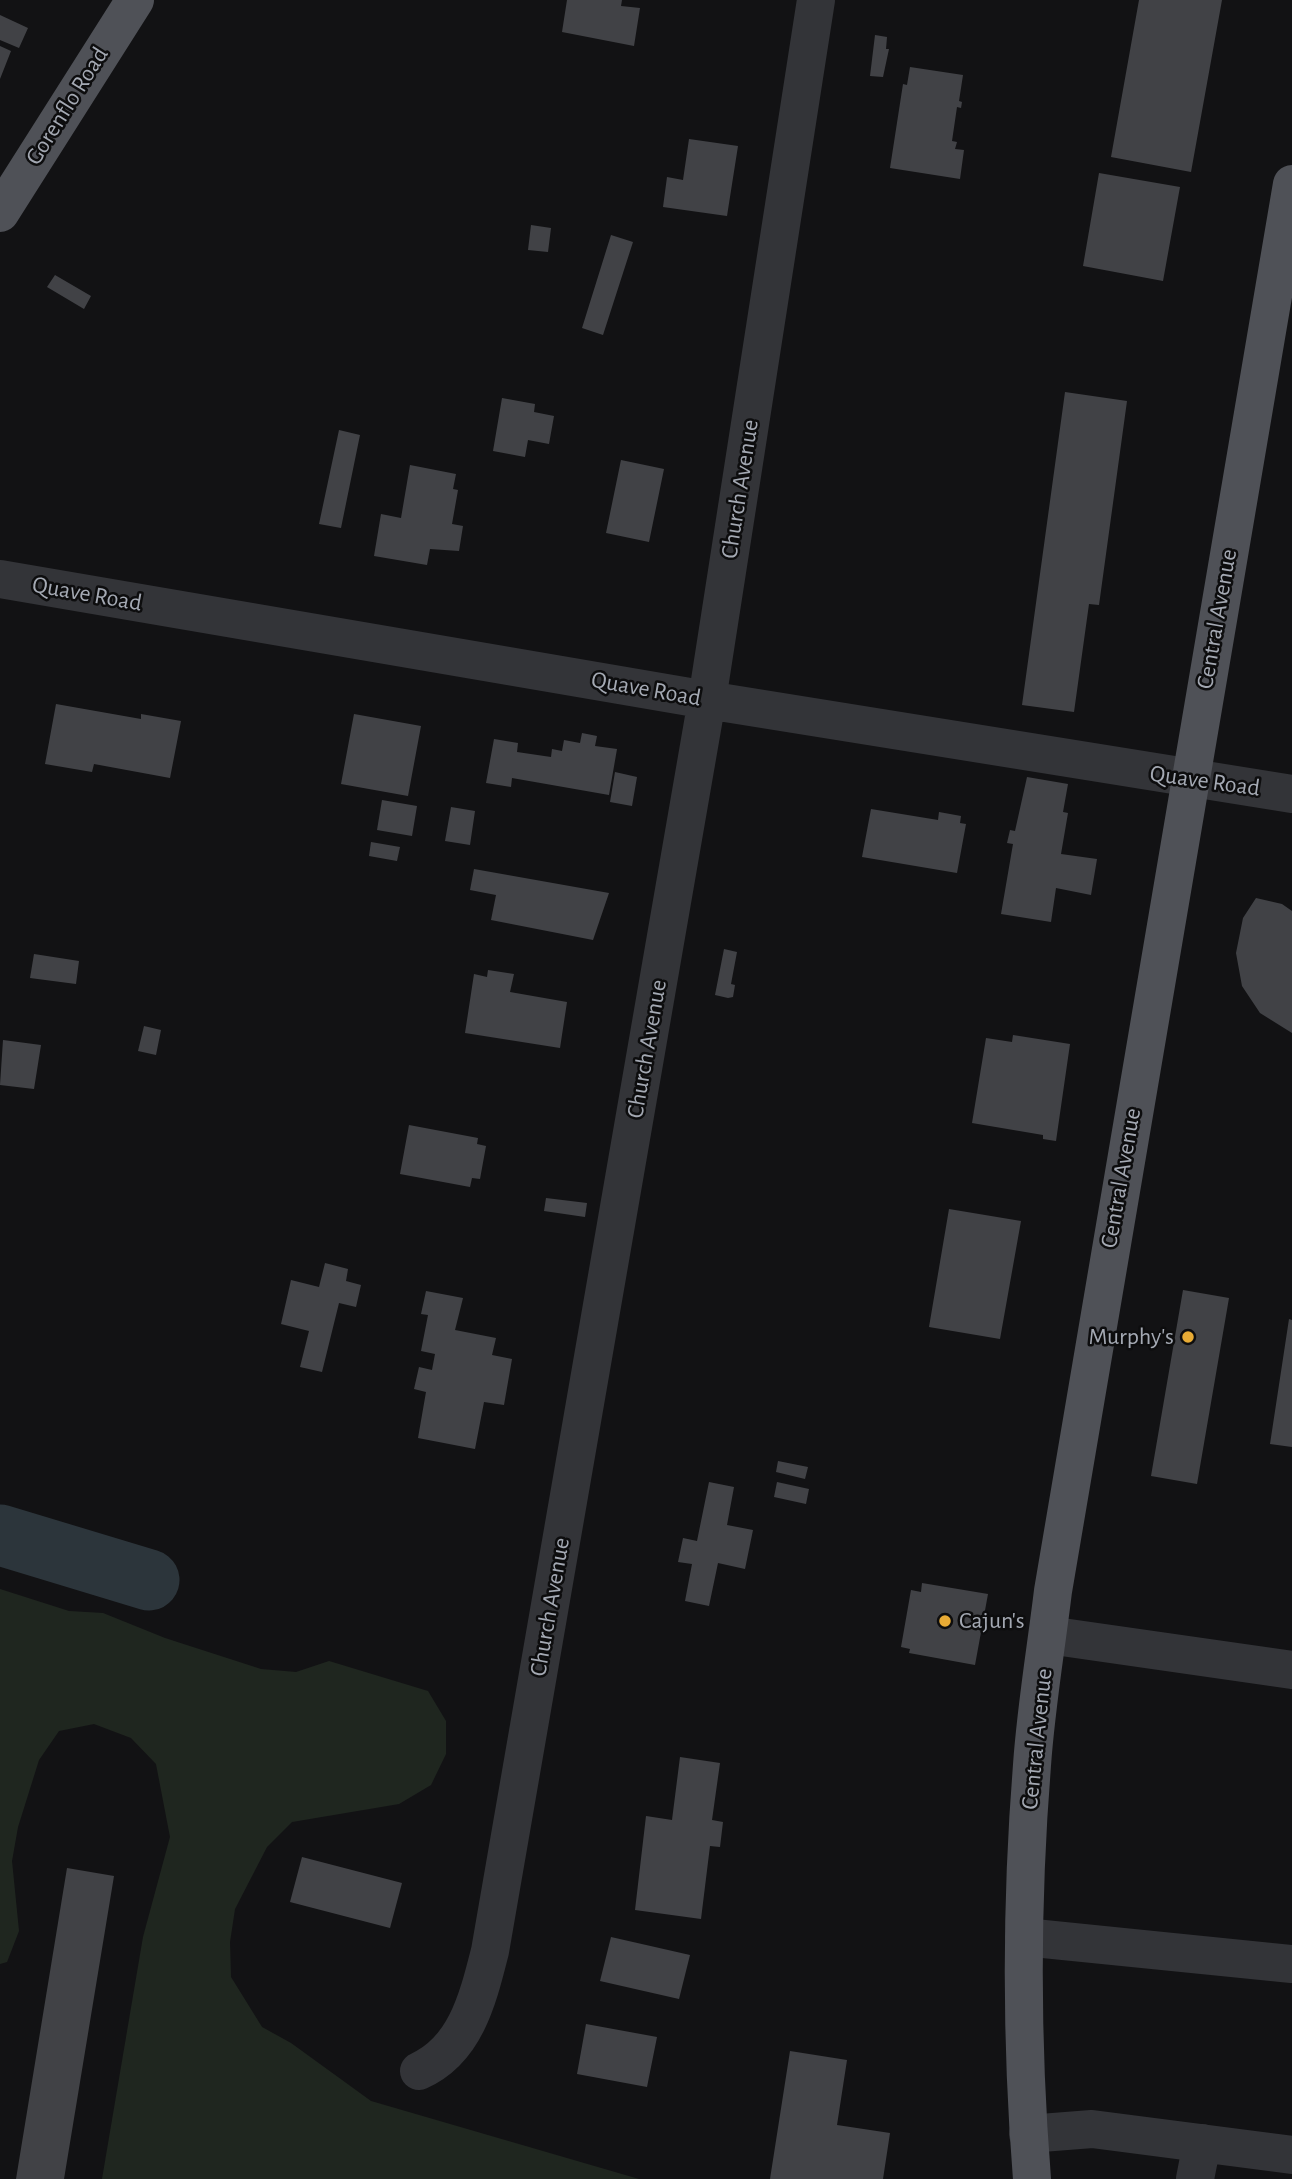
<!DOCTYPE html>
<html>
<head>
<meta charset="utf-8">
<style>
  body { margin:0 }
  canvas { display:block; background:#121214 }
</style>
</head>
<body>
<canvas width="1292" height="2179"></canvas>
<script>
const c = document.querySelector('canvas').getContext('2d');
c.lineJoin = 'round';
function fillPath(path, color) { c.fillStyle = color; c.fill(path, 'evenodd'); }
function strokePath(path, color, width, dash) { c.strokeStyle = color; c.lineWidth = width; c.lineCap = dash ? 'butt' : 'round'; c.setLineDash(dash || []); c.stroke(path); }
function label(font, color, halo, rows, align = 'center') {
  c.font = font + ' "Alegreya Sans",sans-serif'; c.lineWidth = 5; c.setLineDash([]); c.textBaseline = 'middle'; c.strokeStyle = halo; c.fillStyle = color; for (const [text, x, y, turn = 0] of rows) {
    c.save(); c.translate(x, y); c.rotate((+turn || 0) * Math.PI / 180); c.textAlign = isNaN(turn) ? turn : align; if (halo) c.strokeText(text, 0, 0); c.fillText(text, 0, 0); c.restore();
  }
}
fillPath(new Path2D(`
  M 0,1589 L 69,1611 L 103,1613 L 165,1638 L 261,1669 L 296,1672 L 329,1661 L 428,1691 L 446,1721 L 446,1754 L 431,1785 L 399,1804 L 292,1822 L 267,1847 L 235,1909 L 230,1942 L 231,1977 L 262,2027 L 291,2043 L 371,2101 L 639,2179 L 102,2179 L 143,1937 L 170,1837 L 156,1764 L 131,1738 L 94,1724 L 59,1731 L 39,1760 L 18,1827 L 12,1861 L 19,1931 L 7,1962 L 0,1964 Z`), '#1f261f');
strokePath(new Path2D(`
  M 0,1535 L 149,1580`), '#2c353b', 61);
fillPath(new Path2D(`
  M 567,0 L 622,0 L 621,6 L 640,8 L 634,46 L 562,32 Z
  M 1139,0 L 1222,0 L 1191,172 L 1111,157 Z
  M 0,15 L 28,28 L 19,48 L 0,40 Z
  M 875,35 L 887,37 L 886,49 L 889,49 L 883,77 L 870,76 Z
  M 0,46 L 11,51 L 0,79 Z
  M 910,67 L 963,75 L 959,101 L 962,102 L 961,108 L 957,107 L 952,141 L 957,142 L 955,149 L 964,150 L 960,179 L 890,168 L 903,84 L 907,85 Z
  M 689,139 L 738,146 L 727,216 L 663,207 L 667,177 L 683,180 Z
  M 1099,173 L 1180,187 L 1163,281 L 1083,266 Z
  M 531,225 L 551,228 L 548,252 L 528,250 Z
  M 611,235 L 633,242 L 603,335 L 582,328 Z
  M 55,275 L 91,296 L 84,309 L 47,287 Z
  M 1065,392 L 1127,401 L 1099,605 L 1089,604 L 1074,712 L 1022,705 Z
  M 502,398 L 535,404 L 534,412 L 554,416 L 549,444 L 528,440 L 525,457 L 493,451 Z
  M 339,430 L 360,435 L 341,528 L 319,524 Z
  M 621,460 L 664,469 L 649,542 L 606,533 Z
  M 410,465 L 456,474 L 453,489 L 458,490 L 452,524 L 463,526 L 459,551 L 430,549 L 427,565 L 374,556 L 381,514 L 401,518 Z
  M 56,704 L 141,719 L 141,714 L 181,721 L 170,778 L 94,764 L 92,772 L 45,764 Z
  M 354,714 L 421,726 L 408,796 L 341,784 Z
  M 582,733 L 597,736 L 595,746 L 617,749 L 609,795 L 512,778 L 511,787 L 486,783 L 494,739 L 518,743 L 517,752 L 551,757 L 552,749 L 562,751 L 564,740 L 580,743 Z
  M 615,772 L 637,777 L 632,806 L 610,802 Z
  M 1027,777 L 1068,784 L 1063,812 L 1068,813 L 1061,854 L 1097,859 L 1091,895 L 1056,888 L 1051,922 L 1001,914 L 1013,844 L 1007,843 L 1010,830 L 1015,831 Z
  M 382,800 L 417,806 L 412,836 L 377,830 Z
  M 451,807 L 475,811 L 470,845 L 445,841 Z
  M 871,809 L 938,820 L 939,812 L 961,816 L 960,823 L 966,824 L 957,873 L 862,857 Z
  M 371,842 L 400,847 L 397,861 L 369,856 Z
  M 474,869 L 609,893 L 593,940 L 491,920 L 496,895 L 470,890 Z
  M 1256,898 L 1282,904 L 1292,911 L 1292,1033 L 1260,1013 L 1242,986 L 1236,953 L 1243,918 Z
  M 724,949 L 737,952 L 731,984 L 735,985 L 733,997 L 728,998 L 715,995 Z
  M 34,954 L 79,961 L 76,984 L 30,978 Z
  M 488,970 L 514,974 L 510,992 L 567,1002 L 560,1048 L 465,1033 L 474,974 L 487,977 Z
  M 144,1026 L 161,1030 L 156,1055 L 138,1051 Z
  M 1013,1035 L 1070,1044 L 1056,1141 L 1043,1139 L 1043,1135 L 972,1123 L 986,1038 L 1012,1042 Z
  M 3,1040 L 41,1045 L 34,1089 L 0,1085 Z
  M 409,1125 L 478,1138 L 477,1144 L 486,1146 L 480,1179 L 472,1178 L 470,1187 L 400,1174 Z
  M 546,1198 L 587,1203 L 585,1217 L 544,1211 Z
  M 949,1209 L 1021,1221 L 1000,1339 L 929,1327 Z
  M 325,1263 L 348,1269 L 346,1281 L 361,1285 L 356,1307 L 339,1303 L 322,1372 L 300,1367 L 309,1331 L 281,1324 L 291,1280 L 319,1287 Z
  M 1183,1290 L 1229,1298 L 1197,1484 L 1151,1476 Z
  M 426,1291 L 463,1298 L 455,1330 L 496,1338 L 492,1355 L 512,1359 L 504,1405 L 484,1402 L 475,1449 L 418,1438 L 426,1392 L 414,1389 L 419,1367 L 432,1370 L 435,1354 L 421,1351 L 428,1315 L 421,1314 Z
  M 1289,1319 L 1292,1320 L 1292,1447 L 1270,1444 Z
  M 778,1461 L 808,1467 L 805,1479 L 776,1472 Z
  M 709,1482 L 734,1487 L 727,1525 L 753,1530 L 745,1569 L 718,1563 L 709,1606 L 685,1601 L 692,1564 L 678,1562 L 683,1538 L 697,1541 Z
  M 777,1482 L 809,1489 L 806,1504 L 774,1497 Z
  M 922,1583 L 988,1594 L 975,1665 L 909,1653 L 910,1649 L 901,1647 L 911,1590 L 921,1592 Z
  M 680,1757 L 720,1763 L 712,1820 L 723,1822 L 720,1847 L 710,1846 L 701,1919 L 635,1910 L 646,1816 L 672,1820 Z
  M 302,1857 L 402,1883 L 390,1928 L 290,1902 Z
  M 67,1868 L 114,1876 L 64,2179 L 16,2179 Z
  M 611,1937 L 690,1955 L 679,1999 L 600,1981 Z
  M 586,2024 L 657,2037 L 647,2087 L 577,2074 Z
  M 790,2051 L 847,2060 L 837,2125 L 890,2133 L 883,2179 L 770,2179 Z`), '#414246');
strokePath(new Path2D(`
  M 0,579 L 707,700 L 1292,794
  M 1048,1635 L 1292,1670
  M 1024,1937 L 1292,1964
  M 419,2071 C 466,2050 478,1998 490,1951 L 707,700 L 816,0
  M 1028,2134 L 1092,2129 L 1292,2155
  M 1195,2179 L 1202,2143`), '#333438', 38);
strokePath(new Path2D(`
  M 0,213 L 135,0
  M 1032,2179 C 1021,2041 1021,1903 1032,1765 C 1036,1707 1046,1649 1053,1591 L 1292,184`), '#4f5157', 38);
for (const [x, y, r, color] of [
  [1188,1337,7,"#e8ab35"],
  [945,1621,7,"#e8ab35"]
]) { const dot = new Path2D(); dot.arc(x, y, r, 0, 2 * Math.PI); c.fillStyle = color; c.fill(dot); strokePath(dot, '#0d0d0e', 2.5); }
label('24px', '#a4a9b3', '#0d0d0e', [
  ["Gorenflo Road",67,106,-58],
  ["Church Avenue",740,489,-81],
  ["Quave Road",87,594,10],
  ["Central Avenue",1217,619,-80],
  ["Quave Road",646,689,10],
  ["Quave Road",1205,781,8],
  ["Church Avenue",647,1049,-80],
  ["Central Avenue",1121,1178,-80],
  ["Church Avenue",550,1607,-80],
  ["Central Avenue",1037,1739,-84]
]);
label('24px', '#a4a9b3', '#0d0d0e', [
  ["Murphy's",1174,1337],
  ["Cajun's",959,1621,"left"]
], 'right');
</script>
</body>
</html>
